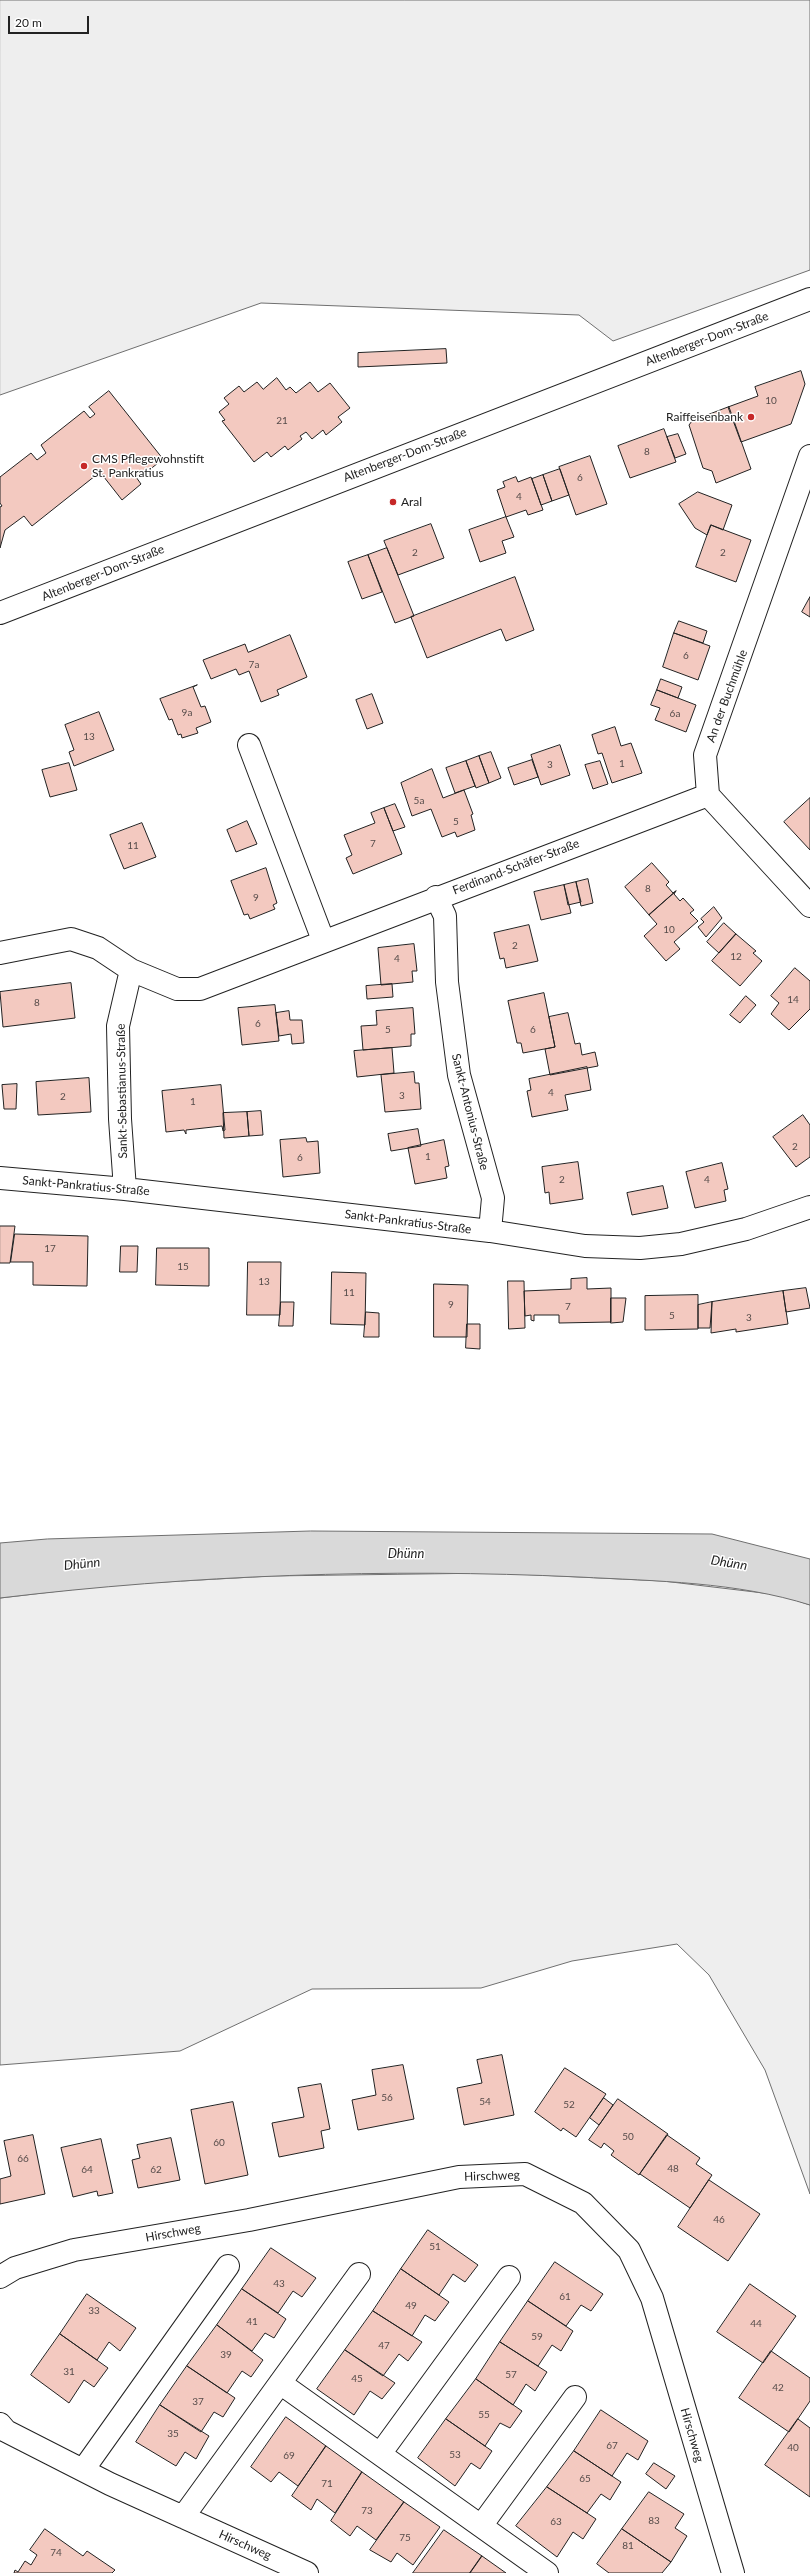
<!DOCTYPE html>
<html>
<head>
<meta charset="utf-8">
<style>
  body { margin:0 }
  #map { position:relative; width:810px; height:2573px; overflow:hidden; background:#fff; font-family:Lato,sans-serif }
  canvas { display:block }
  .scale { position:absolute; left:8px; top:16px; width:81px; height:18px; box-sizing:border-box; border:2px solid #222; border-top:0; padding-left:5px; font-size:12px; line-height:14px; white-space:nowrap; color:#222; -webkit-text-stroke:3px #fff; paint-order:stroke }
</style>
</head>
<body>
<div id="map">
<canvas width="810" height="2573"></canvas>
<div class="scale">20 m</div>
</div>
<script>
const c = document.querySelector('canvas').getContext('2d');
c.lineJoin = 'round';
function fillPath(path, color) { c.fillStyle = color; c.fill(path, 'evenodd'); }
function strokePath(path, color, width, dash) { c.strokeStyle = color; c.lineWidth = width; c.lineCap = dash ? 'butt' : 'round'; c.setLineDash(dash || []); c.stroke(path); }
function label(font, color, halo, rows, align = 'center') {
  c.font = font + ' Lato,sans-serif'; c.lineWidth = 3; c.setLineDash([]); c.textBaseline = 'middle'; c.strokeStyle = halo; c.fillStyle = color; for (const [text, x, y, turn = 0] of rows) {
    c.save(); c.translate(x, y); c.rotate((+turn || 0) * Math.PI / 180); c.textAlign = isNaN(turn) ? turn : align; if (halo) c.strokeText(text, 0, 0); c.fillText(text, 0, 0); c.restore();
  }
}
const green = new Path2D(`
  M 0,0 L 810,0 L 810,270 L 613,341 L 579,315 L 261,303 L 0,395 Z
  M 496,1573 L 663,1581 L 780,1595 L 810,1605 L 810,2194 L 765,2070 L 709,1975 L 677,1944 L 572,1961 L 481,1988 L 312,1989 L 180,2051 L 0,2065 L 0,1598 L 110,1585 L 271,1576 Z`);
fillPath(green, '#eee');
strokePath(green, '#6f6f6f', 1);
const water = new Path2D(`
  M 311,1531 L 712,1534 L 810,1559 L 810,1605 C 737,1582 656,1581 579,1577 C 386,1568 192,1575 0,1598 L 0,1543 L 47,1539 Z`);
fillPath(water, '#d9d9d9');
strokePath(water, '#6f6f6f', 1);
const building = new Path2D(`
  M 446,349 L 447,363 L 358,367 L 358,353 Z
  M 801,371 L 805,384 L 791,424 L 741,442 L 728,407 L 758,396 L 755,387 Z
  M 277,378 L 286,390 L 290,387 L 296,393 L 310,382 L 318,392 L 330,383 L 350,408 L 338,417 L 342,422 L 326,435 L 323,430 L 312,439 L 306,432 L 300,436 L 302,439 L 288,450 L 285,446 L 271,457 L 267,452 L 254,462 L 222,421 L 225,420 L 219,412 L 229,404 L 224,398 L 239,386 L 244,392 L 257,382 L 263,389 Z
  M 109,391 L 163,459 L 143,475 L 141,472 L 136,477 L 141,484 L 122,500 L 100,472 L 32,526 L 24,516 L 5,530 L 0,548 L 0,507 L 2,506 L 0,503 L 0,477 L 31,453 L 37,460 L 46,453 L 41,445 L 84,411 L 90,418 L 95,414 L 89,407 Z
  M 729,407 L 751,469 L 716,483 L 712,471 L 703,468 L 689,425 L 692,421 Z
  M 664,429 L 676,462 L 630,478 L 618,446 Z
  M 678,434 L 686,454 L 675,458 L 667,437 Z
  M 590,456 L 607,504 L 576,515 L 559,467 Z
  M 560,469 L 569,495 L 552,501 L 543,475 Z
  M 543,475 L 552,501 L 541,505 L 532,479 Z
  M 516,477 L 518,482 L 531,477 L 543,510 L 528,515 L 526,510 L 506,517 L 497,490 L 505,487 L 503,482 Z
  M 698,492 L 732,505 L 723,530 L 711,525 L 707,535 L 695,528 L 679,504 Z
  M 506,517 L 514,537 L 502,541 L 506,553 L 480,562 L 469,530 Z
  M 431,524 L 444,558 L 398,575 L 384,541 Z
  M 711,525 L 751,540 L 736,582 L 696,567 Z
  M 387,548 L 414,616 L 395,623 L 368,555 Z
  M 368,555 L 382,592 L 362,599 L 348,562 Z
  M 515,577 L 534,630 L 506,641 L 501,629 L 427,658 L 411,617 Z
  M 810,597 L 810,617 L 802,612 Z
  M 679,621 L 707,631 L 703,643 L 674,633 Z
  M 674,633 L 710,646 L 698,680 L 663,667 Z
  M 290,635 L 307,677 L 277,690 L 279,695 L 261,702 L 249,671 L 239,675 L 236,669 L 211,679 L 203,660 L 245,644 L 248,652 Z
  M 661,679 L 682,687 L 678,698 L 657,690 Z
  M 197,685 L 193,687 L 201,707 L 205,706 L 211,722 L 196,728 L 198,733 L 182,738 L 181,734 L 178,735 L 172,719 L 169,720 L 160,699 Z
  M 657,690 L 696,705 L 686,732 L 655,720 L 660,708 L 651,705 Z
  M 372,694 L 383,723 L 367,729 L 356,700 Z
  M 99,712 L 114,750 L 74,766 L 69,752 L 74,750 L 65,725 Z
  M 615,727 L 621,746 L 631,743 L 642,773 L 612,783 L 602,753 L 598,754 L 592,735 Z
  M 560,745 L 570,775 L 541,785 L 531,755 Z
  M 491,752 L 501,778 L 489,783 L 479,756 Z
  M 479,756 L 489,783 L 476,788 L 466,761 Z
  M 532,760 L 538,777 L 514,785 L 508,768 Z
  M 466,761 L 475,786 L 455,793 L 446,768 Z
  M 600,761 L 608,784 L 593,789 L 585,765 Z
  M 69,763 L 77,790 L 50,797 L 42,770 Z
  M 432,769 L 443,798 L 464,790 L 473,814 L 471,815 L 475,830 L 457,837 L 455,832 L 442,837 L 431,809 L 412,816 L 401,783 Z
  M 810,798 L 810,850 L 784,822 Z
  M 395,804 L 405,827 L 393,831 L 384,808 Z
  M 384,808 L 402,854 L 353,874 L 346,858 L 352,855 L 344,835 L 375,823 L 371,813 Z
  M 247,821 L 257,844 L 236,852 L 227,830 Z
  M 142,823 L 156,857 L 124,869 L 110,835 Z
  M 652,863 L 669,882 L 666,885 L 673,893 L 676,891 L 649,915 L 625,887 Z
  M 266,868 L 277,903 L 273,905 L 275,909 L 250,919 L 248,914 L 244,915 L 231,881 Z
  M 588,879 L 593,903 L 581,906 L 576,882 Z
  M 576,882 L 581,902 L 568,905 L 564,885 Z
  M 564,885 L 571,913 L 541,920 L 534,892 Z
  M 676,891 L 674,894 L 680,901 L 683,898 L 694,910 L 690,913 L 698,921 L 674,942 L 680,949 L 666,961 L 644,936 L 657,924 L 649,915 Z
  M 714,907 L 722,918 L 706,937 L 698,927 L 704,922 L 701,919 Z
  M 724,923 L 736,934 L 719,953 L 707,942 Z
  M 529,925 L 538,961 L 506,968 L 504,958 L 500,959 L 494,933 Z
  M 736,934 L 756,951 L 753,953 L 762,961 L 740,986 L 712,961 Z
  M 414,944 L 417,971 L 412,971 L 413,982 L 381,985 L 378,948 Z
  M 795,968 L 810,981 L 810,1009 L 789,1030 L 771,1014 L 779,1003 L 771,996 Z
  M 71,983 L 75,1018 L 3,1027 L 0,992 Z
  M 392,984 L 393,997 L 367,999 L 366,986 Z
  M 544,993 L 555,1047 L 523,1053 L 521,1043 L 517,1043 L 508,1001 Z
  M 746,996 L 756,1005 L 740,1023 L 730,1015 Z
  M 275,1005 L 279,1041 L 242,1045 L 238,1008 Z
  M 413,1008 L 415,1034 L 411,1034 L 411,1046 L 363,1050 L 361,1026 L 377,1025 L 376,1011 Z
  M 289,1011 L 290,1020 L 302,1020 L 304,1043 L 292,1044 L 291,1034 L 279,1036 L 276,1013 Z
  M 568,1013 L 575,1044 L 580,1043 L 582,1055 L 595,1052 L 598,1066 L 550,1075 L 545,1049 L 555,1047 L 549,1017 Z
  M 392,1048 L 394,1073 L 357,1077 L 354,1051 Z
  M 587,1067 L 591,1090 L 565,1095 L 568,1110 L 532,1117 L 527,1091 L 531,1090 L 529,1079 Z
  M 414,1072 L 415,1083 L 419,1083 L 421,1109 L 385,1112 L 381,1075 Z
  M 89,1078 L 91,1112 L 38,1115 L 36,1082 Z
  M 17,1084 L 16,1109 L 4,1109 L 2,1085 Z
  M 221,1085 L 225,1130 L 223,1131 L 222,1126 L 186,1130 L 186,1134 L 184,1130 L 166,1132 L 162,1091 Z
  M 261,1111 L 263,1135 L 249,1136 L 247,1112 Z
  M 247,1112 L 249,1136 L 224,1138 L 223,1113 Z
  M 803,1115 L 810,1125 L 810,1157 L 796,1167 L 773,1137 Z
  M 418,1129 L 421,1146 L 391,1151 L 388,1134 Z
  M 306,1138 L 307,1142 L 318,1141 L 320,1173 L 283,1177 L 280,1140 Z
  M 444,1140 L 449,1166 L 445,1167 L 447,1178 L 415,1184 L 408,1148 Z
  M 578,1162 L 583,1199 L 550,1204 L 549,1192 L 545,1193 L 542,1167 Z
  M 722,1163 L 728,1189 L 724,1190 L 726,1201 L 695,1208 L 686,1172 Z
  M 663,1186 L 668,1208 L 632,1215 L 627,1193 Z
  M 0,1226 L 15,1226 L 10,1263 L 0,1263 Z
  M 15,1234 L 88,1236 L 87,1286 L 33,1285 L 33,1262 L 11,1262 Z
  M 121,1246 L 138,1246 L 137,1272 L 120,1272 Z
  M 157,1248 L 209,1248 L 209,1286 L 156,1285 Z
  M 248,1262 L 281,1262 L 280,1315 L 247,1315 Z
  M 332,1272 L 366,1273 L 365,1325 L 331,1324 Z
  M 587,1278 L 587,1289 L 611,1288 L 611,1322 L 559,1323 L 559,1315 L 534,1315 L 534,1321 L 531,1320 L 531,1315 L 525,1316 L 524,1291 L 571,1289 L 571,1279 Z
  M 508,1281 L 524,1281 L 525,1328 L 509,1329 Z
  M 434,1284 L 468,1285 L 467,1337 L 434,1337 Z
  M 806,1288 L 810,1308 L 786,1312 L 783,1291 Z
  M 783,1291 L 788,1324 L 736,1332 L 736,1329 L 711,1333 L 712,1302 Z
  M 698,1295 L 698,1329 L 645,1330 L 645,1296 Z
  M 611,1298 L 626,1298 L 623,1322 L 611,1323 Z
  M 281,1302 L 294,1302 L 293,1326 L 279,1326 Z
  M 712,1302 L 710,1328 L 698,1328 L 698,1305 Z
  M 366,1312 L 379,1313 L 379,1337 L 364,1337 Z
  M 467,1324 L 480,1324 L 480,1349 L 466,1348 Z
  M 502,2055 L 514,2115 L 464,2125 L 457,2088 L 482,2083 L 477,2060 Z
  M 403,2065 L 414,2119 L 358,2130 L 352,2100 L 376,2095 L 372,2070 Z
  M 565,2068 L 606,2094 L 576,2137 L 563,2128 L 561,2131 L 535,2112 Z
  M 321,2084 L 330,2129 L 321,2131 L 324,2148 L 279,2157 L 272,2123 L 304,2117 L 298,2088 Z
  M 604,2098 L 613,2105 L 599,2125 L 590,2118 Z
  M 618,2099 L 668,2134 L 639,2175 L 611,2155 L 614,2151 L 604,2143 L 601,2148 L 589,2140 Z
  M 233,2102 L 248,2175 L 205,2184 L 191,2110 Z
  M 33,2135 L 45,2194 L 0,2204 L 0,2179 L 11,2176 L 4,2141 Z
  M 667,2135 L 700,2158 L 696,2164 L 712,2175 L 690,2208 L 640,2174 Z
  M 171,2138 L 180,2180 L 138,2188 L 132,2160 L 140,2158 L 137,2145 Z
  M 101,2139 L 113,2193 L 98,2196 L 97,2191 L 73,2197 L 61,2148 Z
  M 709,2180 L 760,2214 L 728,2261 L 678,2227 Z
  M 428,2230 L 478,2265 L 465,2282 L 453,2274 L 439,2295 L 401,2269 Z
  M 271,2248 L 316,2278 L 302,2297 L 293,2291 L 278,2313 L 242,2289 Z
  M 555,2262 L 603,2294 L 591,2311 L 581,2305 L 566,2326 L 528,2301 Z
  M 401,2269 L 449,2302 L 435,2321 L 425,2315 L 412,2336 L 373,2311 Z
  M 750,2284 L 796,2316 L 763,2363 L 717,2332 Z
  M 242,2289 L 286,2319 L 274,2338 L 265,2333 L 252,2351 L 217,2325 Z
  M 87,2294 L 136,2328 L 120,2351 L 109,2342 L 97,2360 L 60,2334 Z
  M 528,2301 L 573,2331 L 561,2351 L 552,2345 L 538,2366 L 500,2342 Z
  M 373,2311 L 422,2342 L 408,2361 L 399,2354 L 383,2376 L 345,2350 Z
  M 217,2325 L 263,2360 L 251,2377 L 242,2371 L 227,2393 L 187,2366 Z
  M 60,2334 L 108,2368 L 94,2387 L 84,2380 L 69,2403 L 31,2375 Z
  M 500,2342 L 547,2372 L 535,2391 L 526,2384 L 513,2405 L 476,2379 Z
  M 345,2350 L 395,2383 L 382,2399 L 370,2391 L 354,2415 L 317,2389 Z
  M 771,2351 L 810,2378 L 810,2401 L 789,2432 L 739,2398 Z
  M 187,2366 L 235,2398 L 223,2417 L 214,2412 L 201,2432 L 160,2405 Z
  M 476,2379 L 522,2411 L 510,2428 L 500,2423 L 485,2446 L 446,2419 Z
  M 160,2405 L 209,2436 L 196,2459 L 185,2452 L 176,2466 L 136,2442 Z
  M 601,2410 L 648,2441 L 638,2460 L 627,2453 L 612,2476 L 574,2451 Z
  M 286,2417 L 326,2446 L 298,2486 L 279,2472 L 271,2482 L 251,2467 Z
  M 446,2419 L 492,2451 L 480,2469 L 471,2463 L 455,2486 L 418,2458 Z
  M 798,2419 L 810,2428 L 810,2497 L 765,2465 Z
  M 326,2446 L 362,2472 L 335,2513 L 317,2499 L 311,2510 L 292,2496 Z
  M 574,2451 L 621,2482 L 610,2500 L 601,2494 L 587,2513 L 547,2487 Z
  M 654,2463 L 675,2476 L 666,2489 L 646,2474 Z
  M 362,2472 L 404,2502 L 376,2540 L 357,2526 L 350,2536 L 331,2521 Z
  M 547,2487 L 596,2519 L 583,2539 L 573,2532 L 557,2557 L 516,2526 Z
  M 649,2492 L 684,2514 L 675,2528 L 687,2536 L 671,2562 L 622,2529 Z
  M 404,2502 L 440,2527 L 413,2565 L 397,2553 L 391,2562 L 370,2550 Z
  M 45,2529 L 83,2556 L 87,2551 L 115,2570 L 112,2573 L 14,2573 L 15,2570 L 18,2572 L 25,2561 L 31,2565 L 37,2555 L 30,2550 Z
  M 622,2529 L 671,2562 L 662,2573 L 609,2573 L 597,2564 Z
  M 444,2530 L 482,2556 L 470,2573 L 413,2573 Z
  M 482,2556 L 506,2573 L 470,2573 Z`);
fillPath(building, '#f3c9c0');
strokePath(building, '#222', 1);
const minor = new Path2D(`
  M 810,456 L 705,755 L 708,795 L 810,906
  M 249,745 L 323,940
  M 436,897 L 445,916 L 447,982 L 459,1075 L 493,1198 L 490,1231
  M 0,953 L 71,939 L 98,948 L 131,970 L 177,989 L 200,989 L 708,795
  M 0,1178 L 125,1189 L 490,1231 L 585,1246 L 640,1248 L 681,1244 L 746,1229 L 810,1207
  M 125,1189 L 120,1119 L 118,1026 L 131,970
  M 0,2277 L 15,2268 L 74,2250 L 249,2220 L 459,2177 L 525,2174 L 583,2203 L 629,2250 L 652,2298 L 733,2573
  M 280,2383 L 547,2573
  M 0,2424 L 6,2431 L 110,2484 L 307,2573
  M 380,2454 L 509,2277
  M 83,2470 L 228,2266
  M 183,2517 L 359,2274
  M 481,2526 L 575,2397`);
const major = new Path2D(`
  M 0,613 L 810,299`);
strokePath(minor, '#222', 24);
strokePath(major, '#222', 24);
strokePath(minor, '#fff', 22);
strokePath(major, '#fff', 22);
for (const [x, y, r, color] of [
  [751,417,4,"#c62828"],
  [84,466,4,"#c62828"],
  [393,502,4,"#c62828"]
]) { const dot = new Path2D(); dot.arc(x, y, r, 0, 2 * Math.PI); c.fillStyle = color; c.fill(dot); strokePath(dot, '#fff', 1.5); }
label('10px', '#564c4a', null, [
  ["10",771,401],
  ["21",282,421],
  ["8",647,452],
  ["6",580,478],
  ["4",519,497],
  ["2",415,553],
  ["2",723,553],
  ["6",686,656],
  ["7a",254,665],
  ["9a",187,713],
  ["6a",675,714],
  ["13",89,737],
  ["1",622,764],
  ["3",550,765],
  ["5a",419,801],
  ["5",456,822],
  ["7",373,844],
  ["11",133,846],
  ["8",648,889],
  ["9",256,898],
  ["10",669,930],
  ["2",515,946],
  ["12",736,957],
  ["4",397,959],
  ["14",793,1000],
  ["8",37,1003],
  ["6",258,1024],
  ["5",388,1030],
  ["6",533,1030],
  ["4",551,1093],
  ["3",402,1096],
  ["2",63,1097],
  ["1",193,1102],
  ["2",795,1147],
  ["1",428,1157],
  ["6",300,1158],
  ["2",562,1180],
  ["4",707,1180],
  ["17",50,1249],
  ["15",183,1267],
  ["13",264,1282],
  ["11",349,1293],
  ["9",451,1305],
  ["7",568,1307],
  ["5",672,1316],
  ["3",749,1318],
  ["56",387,2098],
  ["54",485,2102],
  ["52",569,2105],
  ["50",628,2137],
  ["60",219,2143],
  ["66",23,2159],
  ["48",673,2169],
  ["64",87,2170],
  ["62",156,2170],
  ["46",719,2220],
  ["51",435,2247],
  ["43",279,2284],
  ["61",565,2297],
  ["49",411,2306],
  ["33",94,2311],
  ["41",252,2322],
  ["44",756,2324],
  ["59",537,2337],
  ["47",384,2346],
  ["39",226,2355],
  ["31",69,2372],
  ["57",511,2375],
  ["45",357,2379],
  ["42",778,2388],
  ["37",198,2402],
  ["55",484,2415],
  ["35",173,2434],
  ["67",612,2446],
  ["40",793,2448],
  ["53",455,2455],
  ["69",289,2456],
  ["65",585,2479],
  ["71",327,2484],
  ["73",367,2511],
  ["83",654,2521],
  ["63",556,2522],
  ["75",405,2538],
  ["81",628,2546],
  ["74",56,2553]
]);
label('12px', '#222', '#fff', [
  ["Altenberger-Dom-Straße",707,339,-21],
  ["Altenberger-Dom-Straße",405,455,-21],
  ["Altenberger-Dom-Straße",103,573,-22],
  ["An der Buchmühle",727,696,-70],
  ["Ferdinand-Schäfer-Straße",516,867,-21],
  ["Sankt-Sebastianus-Straße",122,1091,-91],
  ["Sankt-Antonius-Straße",470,1112,76],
  ["Sankt-Pankratius-Straße",86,1186,5],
  ["Sankt-Pankratius-Straße",408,1222,7],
  ["Hirschweg",492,2176,-2],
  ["Hirschweg",173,2233,-10],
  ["Hirschweg",692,2435,74],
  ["Hirschweg",245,2545,24]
]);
label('12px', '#222', '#fff', [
  ["Raiffeisenbank",743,417,"right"],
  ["CMS Pflegewohnstift",92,459],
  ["St. Pankratius",92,473],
  ["Aral",401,502]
], 'left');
label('italic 13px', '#222', '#fff', [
  ["Dhünn",406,1554],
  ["Dhünn",729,1563,9],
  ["Dhünn",82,1564,-6]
]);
</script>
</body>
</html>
